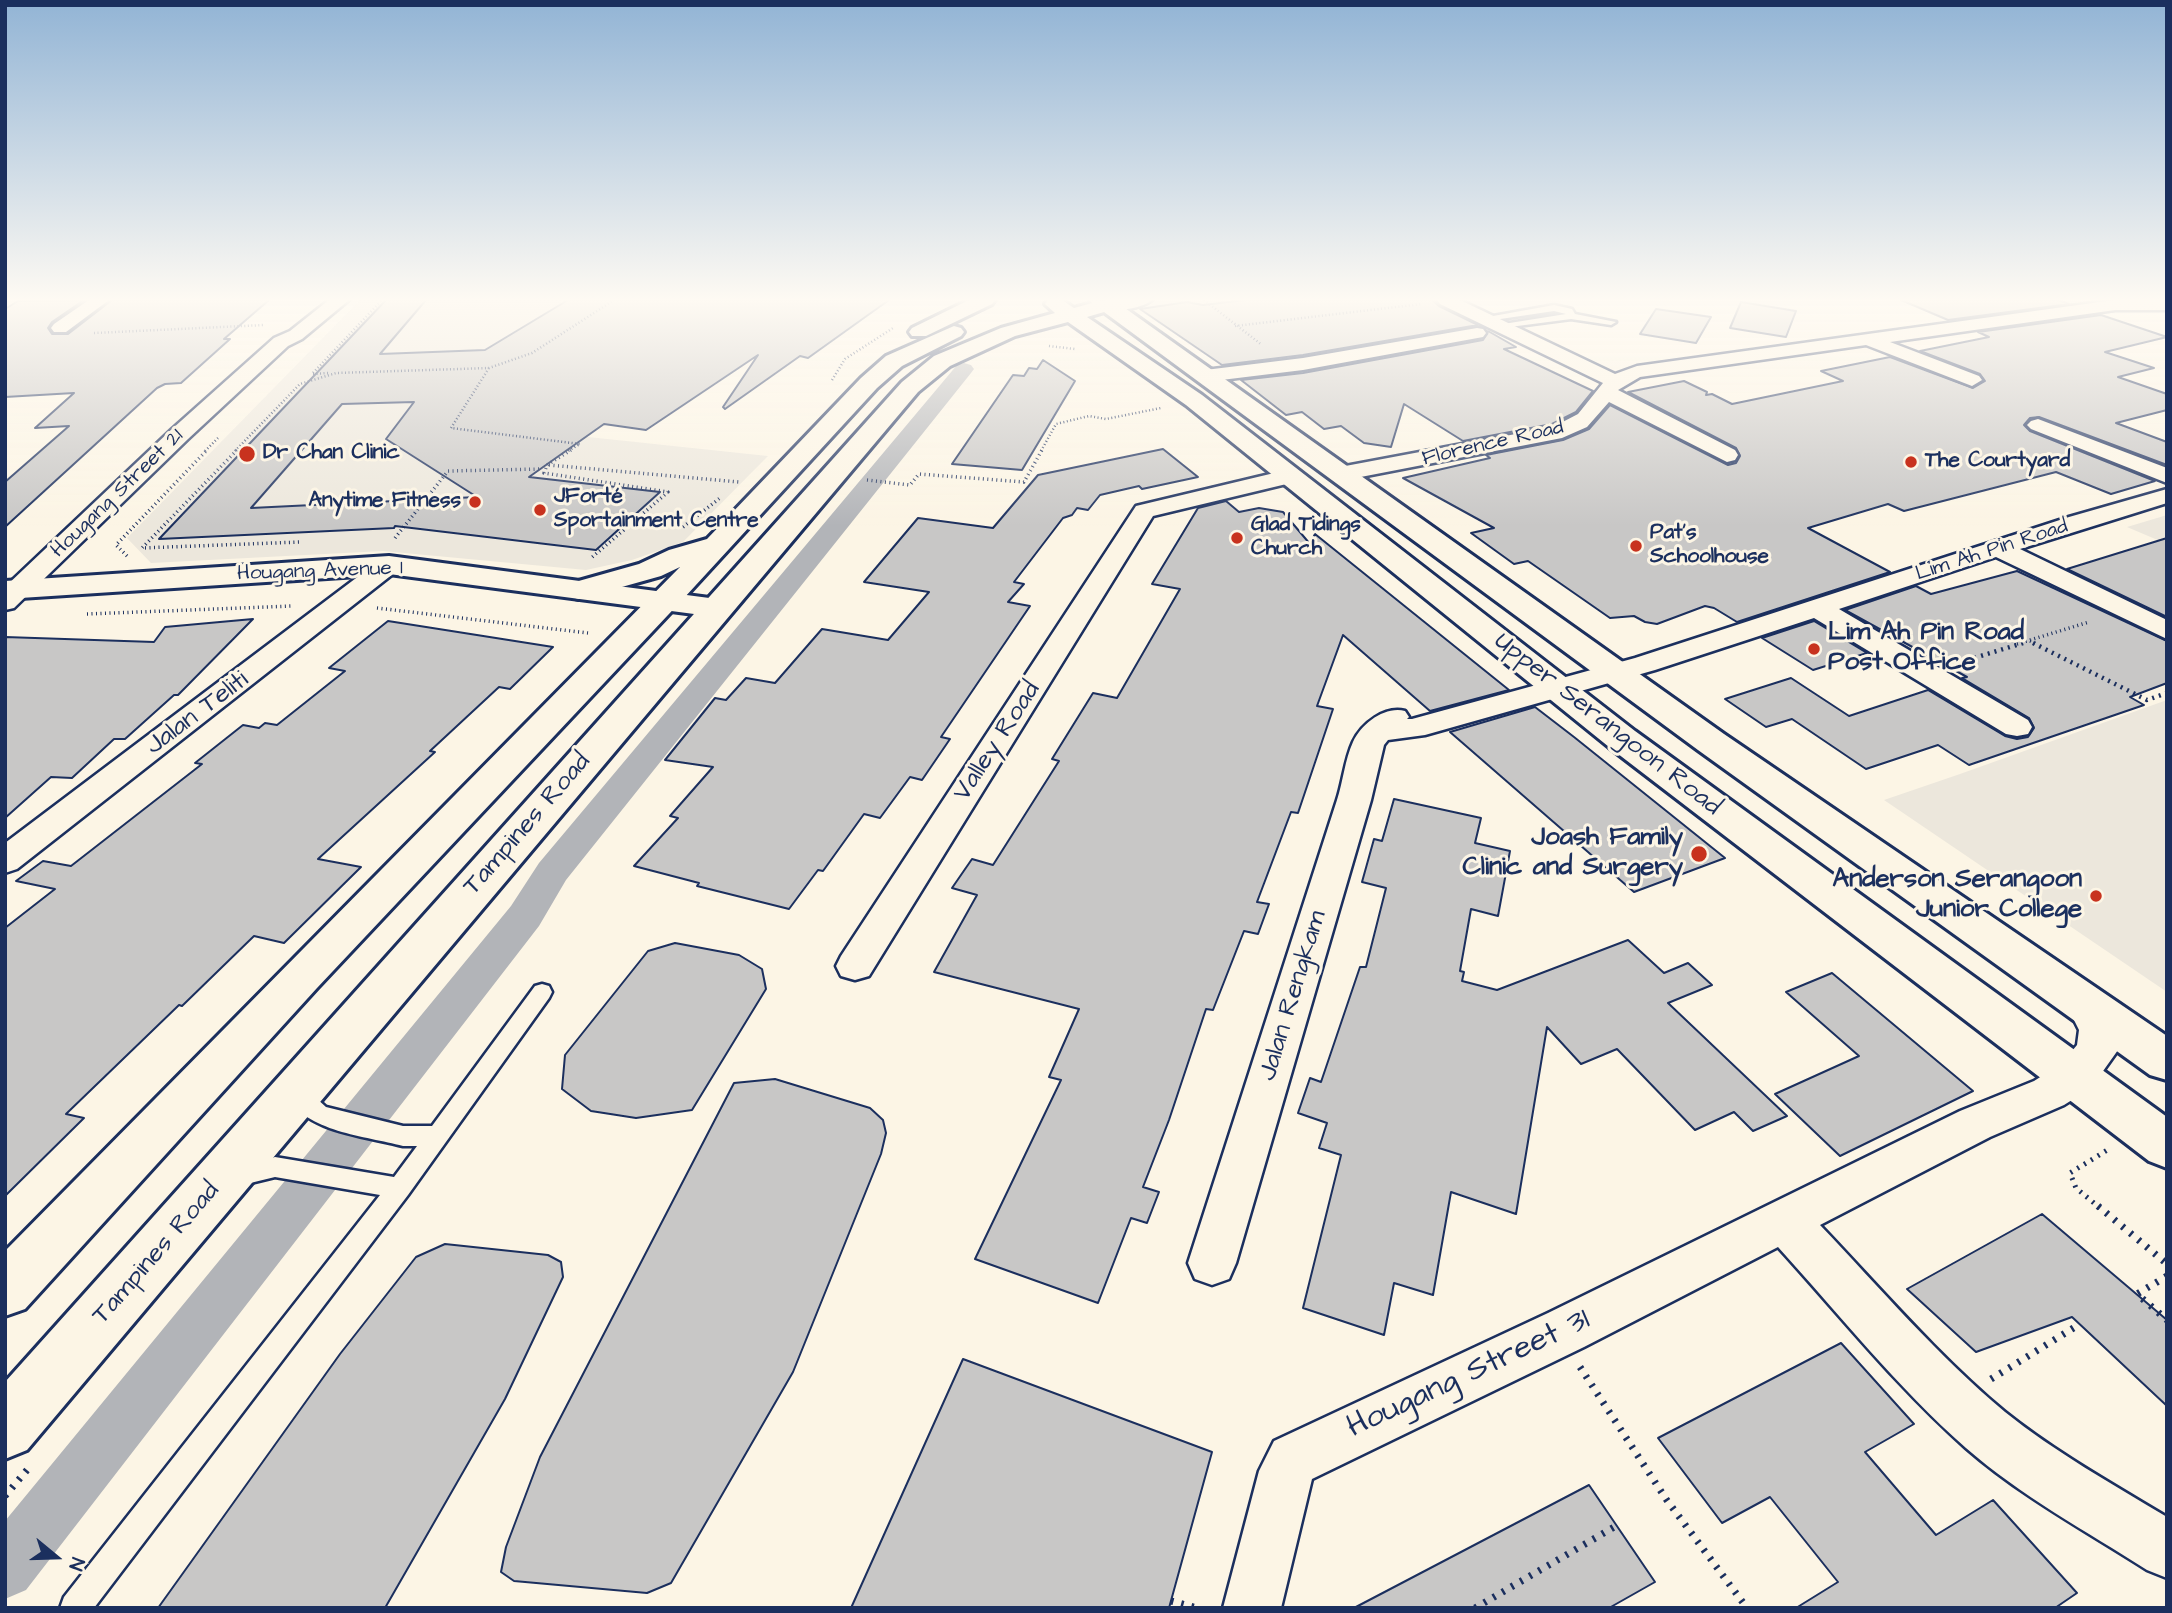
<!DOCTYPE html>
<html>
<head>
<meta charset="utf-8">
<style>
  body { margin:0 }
  #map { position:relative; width:2172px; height:1613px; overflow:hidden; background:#fcf5e5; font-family:"Architects Daughter",sans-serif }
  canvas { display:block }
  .frame { position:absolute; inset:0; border:7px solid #1b2f5e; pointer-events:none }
  .north { position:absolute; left:21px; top:1522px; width:70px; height:70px; -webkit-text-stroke:5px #fcf5e5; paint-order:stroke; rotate:109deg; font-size:19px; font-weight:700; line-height:28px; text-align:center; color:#1b2f5e }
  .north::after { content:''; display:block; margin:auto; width:24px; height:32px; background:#1b2f5e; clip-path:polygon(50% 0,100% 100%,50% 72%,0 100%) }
</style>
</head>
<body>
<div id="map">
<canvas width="2172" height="1613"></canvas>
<div class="frame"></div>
<div class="north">N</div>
</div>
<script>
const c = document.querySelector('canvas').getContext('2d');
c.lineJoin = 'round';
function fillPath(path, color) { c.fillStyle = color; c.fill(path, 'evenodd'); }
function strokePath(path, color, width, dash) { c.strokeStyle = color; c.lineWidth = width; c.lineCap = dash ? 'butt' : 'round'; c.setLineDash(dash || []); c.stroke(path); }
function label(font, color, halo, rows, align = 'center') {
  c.font = font + ' "Architects Daughter",sans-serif'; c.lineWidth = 6; c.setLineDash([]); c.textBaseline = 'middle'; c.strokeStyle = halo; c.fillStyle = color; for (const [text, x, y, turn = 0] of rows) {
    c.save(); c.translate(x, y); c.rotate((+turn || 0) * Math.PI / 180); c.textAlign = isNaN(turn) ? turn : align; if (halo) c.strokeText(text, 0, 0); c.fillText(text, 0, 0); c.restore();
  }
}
fillPath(new Path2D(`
  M 360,300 L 633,300 L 475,425 L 768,456 L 683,542 L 632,560 L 586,570 L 383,551 L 151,563 L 127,538 Z
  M 2167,515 L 2167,544 L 2127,527 Z
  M 2167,700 L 2167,992 L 1884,800 L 1960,774 Z`), '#ece7dc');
fillPath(new Path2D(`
  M 964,363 L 971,365 L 974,369 L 971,373 L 566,880 L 539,926 L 26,1590 L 5,1599 L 5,1521 L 511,906 L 539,863 L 957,365 Z`), '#b2b4b8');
const building = new Path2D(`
  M 84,300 L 52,322 L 48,328 L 52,334 L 68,334 L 112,300 L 269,300 L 224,339 L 230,339 L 181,383 L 165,384 L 157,388 L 5,527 L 5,482 L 69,426 L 35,428 L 74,393 L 5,397 L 5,309 L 18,301 Z
  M 386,300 L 426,300 L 380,354 L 485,350 L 568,300 L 889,300 L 808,358 L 800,356 L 725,409 L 723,407 L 758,355 L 646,430 L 604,424 L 529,477 L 660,492 L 596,550 L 395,526 L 394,528 L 159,539 ZM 414,402 L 386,439 L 477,497 L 251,508 L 342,404 Z
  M 1245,300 L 1432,300 L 1439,306 L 1478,325 L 1303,355 L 1222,365 L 1140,309 L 1187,302 L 1203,305 Z
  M 1901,300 L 2058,300 L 2069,304 L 1948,320 Z
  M 1741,302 L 1796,311 L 1786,337 L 1730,328 Z
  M 1656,309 L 1711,317 L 1696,343 L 1640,334 Z
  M 2101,315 L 2167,337 L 2105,352 L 2154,368 L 2118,377 L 2167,394 L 2167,410 L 2116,423 L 2167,442 L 2167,465 L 2039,417 L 2030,418 L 2024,425 L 2030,431 L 2155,481 L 2111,494 L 2056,472 L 1904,511 L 1888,504 L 1808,528 L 1890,572 L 1737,622 L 1714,608 L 1705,606 L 1657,624 L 1645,622 L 1634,616 L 1610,618 L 1528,561 L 1514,564 L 1471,533 L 1494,528 L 1403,478 L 1490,458 L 1486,455 L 1563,440 L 1589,429 L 1610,405 L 1728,465 L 1736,463 L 1740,456 L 1736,448 L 1628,392 L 1684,381 L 1707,392 L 1706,395 L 1712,394 L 1732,404 L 1843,381 L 1821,371 L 1890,357 L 1973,388 L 1985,381 L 1980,374 L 1920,351 L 1989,337 L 1978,332 Z
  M 1488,331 L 1516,347 L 1504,349 L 1593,391 L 1576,412 L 1552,424 L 1463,441 L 1404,404 L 1391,447 L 1364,443 L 1341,426 L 1324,429 L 1302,412 L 1286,415 L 1241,380 L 1303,373 L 1483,340 Z
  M 1043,360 L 1075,381 L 1022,470 L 952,464 L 1013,375 L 1024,376 L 1029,368 L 1037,369 Z
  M 1163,449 L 1198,477 L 1142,489 L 1139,486 L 1100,495 L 1088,510 L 1077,508 L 1072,515 L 1063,518 L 1014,582 L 1024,584 L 1008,602 L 1030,606 L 941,737 L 950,739 L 922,780 L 910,777 L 880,818 L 864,814 L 823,871 L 818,870 L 789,909 L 697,886 L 699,883 L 634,866 L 678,818 L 670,816 L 713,767 L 665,760 L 715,698 L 726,700 L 746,678 L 775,683 L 822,629 L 888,640 L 929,592 L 864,582 L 918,518 L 993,528 L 1038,475 Z
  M 1226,501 L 1239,512 L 1259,508 L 1283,512 L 1310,544 L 1315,534 L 1509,690 L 1430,711 L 1343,635 L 1317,706 L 1333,709 L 1298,813 L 1291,812 L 1257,902 L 1269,904 L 1258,934 L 1244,931 L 1213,1010 L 1206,1009 L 1169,1120 L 1143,1187 L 1159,1192 L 1147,1223 L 1131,1218 L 1098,1303 L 975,1259 L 1061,1080 L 1049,1077 L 1079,1009 L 934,972 L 977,895 L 952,888 L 972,859 L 993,865 L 1059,761 L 1052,759 L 1093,693 L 1117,698 L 1180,589 L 1152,584 L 1198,508 Z
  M 2167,538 L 2167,617 L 2067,569 Z
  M 2017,571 L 2167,641 L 2167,683 L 2130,697 L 2144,705 L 1969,765 L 1938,745 L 1866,769 L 1792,719 L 1766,727 L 1725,699 L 1791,678 L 1849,716 L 1928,690 L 2005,736 L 2017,739 L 2028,737 L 2034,728 L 2029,718 L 1962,678 L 1967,677 L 1845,610 L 1916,586 L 1931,594 Z
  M 253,619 L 178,695 L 174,695 L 125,739 L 114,739 L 72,778 L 51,777 L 5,818 L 5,637 L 154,642 L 165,627 Z
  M 388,621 L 553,647 L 510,689 L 499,687 L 430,751 L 435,752 L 318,859 L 361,867 L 284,943 L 254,936 L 182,1006 L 179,1005 L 66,1114 L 84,1118 L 5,1196 L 5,928 L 55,889 L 16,881 L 43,861 L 71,866 L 202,764 L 195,763 L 243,725 L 259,728 L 265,723 L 277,725 L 345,671 L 329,668 Z
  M 1814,621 L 1867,653 L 1813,670 L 1762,638 Z
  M 1535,707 L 1574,737 L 1725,858 L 1634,892 L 1450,732 Z
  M 1394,799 L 1481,818 L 1475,843 L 1510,851 L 1498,916 L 1471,909 L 1460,971 L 1464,972 L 1462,981 L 1497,990 L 1628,940 L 1664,973 L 1688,963 L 1712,985 L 1668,1003 L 1787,1116 L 1753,1131 L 1734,1112 L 1695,1130 L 1617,1049 L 1581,1064 L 1547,1027 L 1516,1214 L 1451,1192 L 1433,1295 L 1394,1283 L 1384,1335 L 1303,1308 L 1341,1155 L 1319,1148 L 1327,1123 L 1298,1113 L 1310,1078 L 1321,1082 L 1360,967 L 1366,967 L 1386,888 L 1362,882 L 1374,839 L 1382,841 Z
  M 675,943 L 739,955 L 762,969 L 766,989 L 692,1110 L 636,1118 L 591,1111 L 562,1089 L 565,1055 L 648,951 Z
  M 1832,973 L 1973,1091 L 1840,1156 L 1775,1094 L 1859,1056 L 1786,992 Z
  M 775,1079 L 870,1108 L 883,1120 L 886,1133 L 881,1154 L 793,1372 L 671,1583 L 647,1593 L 514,1581 L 501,1572 L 506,1547 L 540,1457 L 734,1083 Z
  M 2042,1214 L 2167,1320 L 2167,1406 L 2072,1317 L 1976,1352 L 1907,1289 Z
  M 445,1244 L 548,1255 L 561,1262 L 563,1277 L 505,1399 L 385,1608 L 158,1608 L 340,1354 L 416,1257 Z
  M 1841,1343 L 1914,1424 L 1865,1452 L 1936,1535 L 1993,1500 L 2077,1593 L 2055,1608 L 1796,1608 L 1838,1582 L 1770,1497 L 1722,1523 L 1658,1438 Z
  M 963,1359 L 1212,1452 L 1169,1608 L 851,1608 Z
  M 1589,1485 L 1655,1582 L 1609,1608 L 1354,1608 Z`);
fillPath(building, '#c8c7c6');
strokePath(building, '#1b2f5e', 2);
const service = new Path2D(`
  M 1554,305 L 1572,309 L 1575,314 L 1616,322 L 1611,325 L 1571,319 L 1502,328 L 1497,325 L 1566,314 L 1554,311 L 1487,321 L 1482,318 Z
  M 542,984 L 549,986 L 552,992 L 549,998 L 408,1195 L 94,1608 L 60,1608 L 64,1597 L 380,1195 L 275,1177 L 242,1185 L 234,1182 L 230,1175 L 234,1168 L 275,1157 L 394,1177 L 417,1146 L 403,1146 C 366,1136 305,1132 287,1095 L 290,1089 L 298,1086 L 306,1089 L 326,1107 L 403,1126 L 432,1126 L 535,986 Z`);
const minor = new Path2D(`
  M 89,300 L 109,300 L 66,332 L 54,332 L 51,328 L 54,324 Z
  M 329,300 L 349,300 L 302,339 L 288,346 L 188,439 L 14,608 L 5,610 L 5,587 L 172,429 L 274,338 L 290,331 Z
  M 1107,300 L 1152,300 C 1142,309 1109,314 1099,305 Z
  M 1437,300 L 1460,300 L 1615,374 L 1637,366 L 2114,300 L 2167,300 L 2167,310 L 2115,310 L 1890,342 L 1979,376 L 1982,380 L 1972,386 L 1866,345 L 1640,377 L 1618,390 L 1735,450 L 1738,455 L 1735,460 L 1727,462 L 1609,402 L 1587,427 L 1562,438 L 1340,481 L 1332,479 L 1329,474 L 1332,469 L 1340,467 L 1553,427 L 1578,414 L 1603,383 L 1440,304 Z
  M 1477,328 L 1483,329 L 1486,333 L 1483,337 L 1303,370 L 1205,382 L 1195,376 L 1205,370 L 1303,358 Z
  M 2038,419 L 2167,468 L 2167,483 L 2031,429 L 2027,425 L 2031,421 Z
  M 1291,469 L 1299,471 L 1302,476 L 1299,481 L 1153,516 L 869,976 L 855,980 L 841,976 L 836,966 L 841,956 L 1136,506 Z
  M 2167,489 L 2167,503 L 2020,549 L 2167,620 L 2167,639 L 1996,557 L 1839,609 L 2028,720 L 2032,727 L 2028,734 L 2017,736 L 2006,734 L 1814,618 L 1655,670 L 1425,735 L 1388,740 L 1384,745 L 1371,800 L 1236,1263 L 1229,1279 L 1212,1285 L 1195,1279 L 1188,1263 L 1337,800 C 1343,782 1345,759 1353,742 C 1362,723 1385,706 1405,711 L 1409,717 L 1407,719 L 1412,719 L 1635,658 L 2069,517 Z
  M 389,557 L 398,560 L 402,565 L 398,570 L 17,869 L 5,873 L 5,843 L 380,560 Z
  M 2085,987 L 2099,991 L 2119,1030 L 2118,1050 L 2091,1088 L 2064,1105 L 1990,1137 L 1820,1225 C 1880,1288 1938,1356 2005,1412 C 2055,1452 2112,1484 2167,1517 L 2167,1578 L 2147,1570 C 2086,1531 2021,1496 1966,1448 C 1898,1388 1839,1314 1778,1247 L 1584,1347 L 1312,1479 L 1281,1608 L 1223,1608 L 1259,1471 L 1274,1441 L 1548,1313 L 1960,1111 L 2034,1081 L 2061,1064 L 2077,1045 L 2079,1030 L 2065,1002 L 2071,991 Z`);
const secondary = new Path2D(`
  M 389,556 L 717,599 L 728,601 L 733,608 L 728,615 L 717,617 L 389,574 L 5,599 L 5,581 Z`);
const primary = new Path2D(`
  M 969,300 L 995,300 L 992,304 L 926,336 L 912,336 L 909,332 L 912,328 Z
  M 1048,300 L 1062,300 L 1074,308 L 1092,303 L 1090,300 L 1115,301 L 1724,734 L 2167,1036 L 2167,1080 L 2150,1075 L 1698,750 L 1104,312 L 1087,317 L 1202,395 L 1635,731 L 2167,1117 L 2167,1168 L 2149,1161 L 1609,747 L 1186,405 L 1068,322 L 1015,336 L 950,366 L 918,392 L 27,1450 L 5,1459 L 5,1382 L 902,382 L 934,356 L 1001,328 L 1055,313 L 1045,304 Z
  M 954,326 L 961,328 L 964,332 L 961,336 L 902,366 L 877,388 L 684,598 L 317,988 L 25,1309 L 5,1316 L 5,1251 L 680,567 L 661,576 L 579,599 L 568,596 L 564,590 L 568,584 L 639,564 L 669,550 L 707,539 L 861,378 L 886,356 Z`);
strokePath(service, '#1b2f5e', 5);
strokePath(minor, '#1b2f5e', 5);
strokePath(secondary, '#1b2f5e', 6);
strokePath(primary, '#1b2f5e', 6);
strokePath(new Path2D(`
  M 1204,300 L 1262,345
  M 1235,326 L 1421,304
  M 94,333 L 264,325
  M 1049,346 L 1075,349
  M 489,368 L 451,428 L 580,444 L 568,451
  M 328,373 L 312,374 L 382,300
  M 832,380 L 845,359 L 893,328
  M 205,451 L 218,438
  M 235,451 L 300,384 L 336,373 L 489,368 L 532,353 L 614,300
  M 1041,451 L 1056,424 L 1089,416 L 1106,419 L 1161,408`), '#1b2f5e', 2.5, [1, 2.5]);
strokePath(new Path2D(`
  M 237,450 L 142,548 L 300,542
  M 571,450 L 547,465 L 544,473 L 668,492 L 590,559
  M 549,465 L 739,482
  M 867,480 L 910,485 L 919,474 L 1024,482 L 1042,450
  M 683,527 L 720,498
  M 395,538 L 448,471 L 541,469
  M 127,556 L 116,545 L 207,450
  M 377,608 L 588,633
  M 87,614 L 292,606
  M 2030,641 L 2037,644
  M 2017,644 L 2089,622`), '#1b2f5e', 3.5, [1, 3.5]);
strokePath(new Path2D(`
  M 2033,643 L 2147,700 L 2167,693
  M 1961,662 L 2023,643`), '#1b2f5e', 4.5, [2, 5]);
strokePath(new Path2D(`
  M 2100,1208 L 2076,1188 L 2070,1173 L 2109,1149`), '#1b2f5e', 5, [2, 6]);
strokePath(new Path2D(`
  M 2098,1206 L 2167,1264
  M 2167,1276 L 2137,1294 L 2167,1320
  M 1580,1367 L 1666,1499 L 1747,1608
  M 1991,1379 L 2080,1324
  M 5,1496 L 27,1470
  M 1171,1601 L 1197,1608
  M 1475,1608 L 1616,1526`), '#1b2f5e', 7, [2.5, 8]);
fillPath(service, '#fcf5e5');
fillPath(minor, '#fcf5e5');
fillPath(secondary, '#fcf5e5');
fillPath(primary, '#fcf5e5');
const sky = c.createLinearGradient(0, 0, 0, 526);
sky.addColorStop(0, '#92b4d5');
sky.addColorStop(0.57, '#fefaf3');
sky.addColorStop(1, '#fefaf300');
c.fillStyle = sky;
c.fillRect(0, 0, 2172, 526);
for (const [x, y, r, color] of [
  [247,454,9,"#c8321e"],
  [1911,462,7,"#c8321e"],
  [475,502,7,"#c8321e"],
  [540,510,7,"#c8321e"],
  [1237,538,7,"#c8321e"],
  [1636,546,7,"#c8321e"],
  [1814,649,7,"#c8321e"],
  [1699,854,9,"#c8321e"],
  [2096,896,7,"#c8321e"]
]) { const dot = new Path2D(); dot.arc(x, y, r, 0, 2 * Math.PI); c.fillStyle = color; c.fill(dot); strokePath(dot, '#fcf5e5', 2.5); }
label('21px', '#1b2f5e', '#fcf5e5', [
  ["Florence Road",1493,444,-13],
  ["Hougang Street 21",118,494,-44],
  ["Lim Ah Pin Road",1992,551,-18],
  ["Hougang Avenue 1",320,572,-2]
]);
label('bold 21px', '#1b2f5e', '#fcf5e5', [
  ["Dr Chan Clinic",263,454],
  ["The Courtyard",1925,462],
  ["JForté",554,498],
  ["Sportainment Centre",554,522],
  ["Anytime Fitness",461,502,"right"],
  ["Glad Tidings",1251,526],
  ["Church",1251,550],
  ["Pat's",1650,534],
  ["Schoolhouse",1650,558]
], 'left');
label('bold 26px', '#1b2f5e', '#fcf5e5', [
  ["Lim Ah Pin Road",1828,634,"left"],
  ["Post Office",1828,664,"left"],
  ["Joash Family",1683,839],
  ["Clinic and Surgery",1683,869],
  ["Anderson Serangoon",2082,881],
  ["Junior College",2082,911]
], 'right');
label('26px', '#1b2f5e', '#fcf5e5', [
  ["Jalan Teliti",198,714,-37],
  ["Upper Serangoon Road",1607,725,38],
  ["Valley Road",998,742,-57],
  ["Tampines Road",528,825,-49],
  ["Jalan Rengkam",1294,996,-73],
  ["Tampines Road",157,1254,-49]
]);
label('32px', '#1b2f5e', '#fcf5e5', [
  ["Hougang Street 31",1469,1375,-25]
]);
</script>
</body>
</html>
